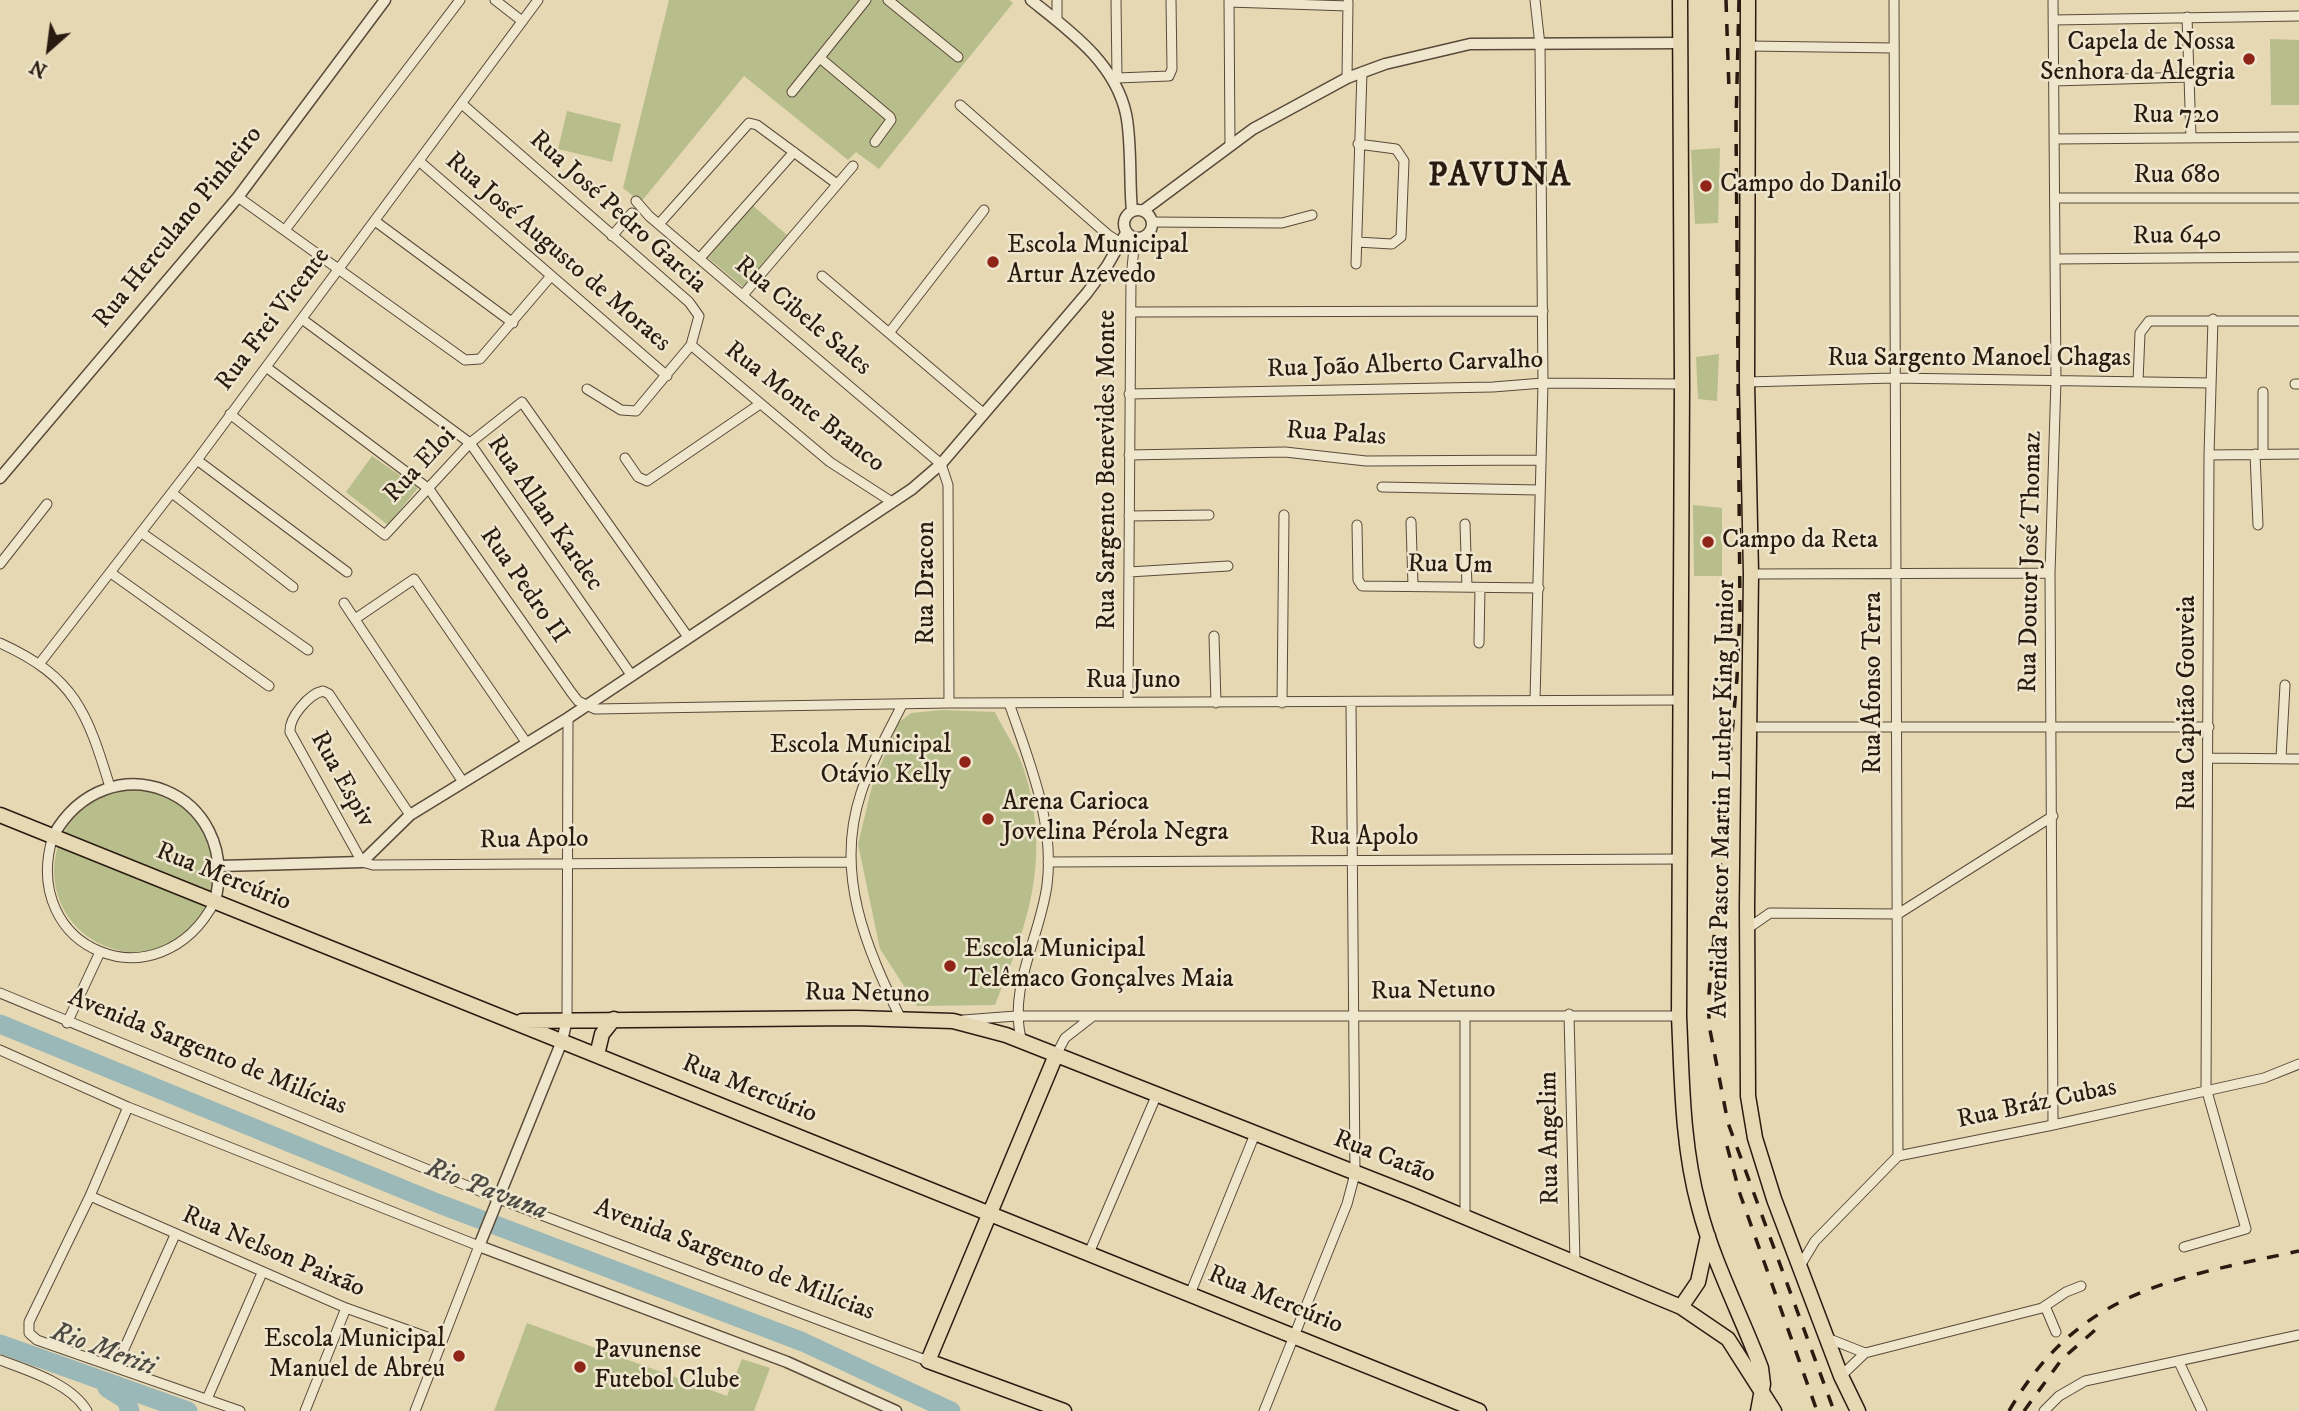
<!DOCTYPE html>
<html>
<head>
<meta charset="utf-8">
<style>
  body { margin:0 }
  #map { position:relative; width:2299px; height:1411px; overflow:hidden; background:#e7d8b4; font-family:"IM FELL DW Pica",serif }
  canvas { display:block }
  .north { position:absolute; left:14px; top:14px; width:70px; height:70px; -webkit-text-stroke:5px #efe6ce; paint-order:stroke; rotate:208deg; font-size:19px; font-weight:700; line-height:28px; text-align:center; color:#2a1b10 }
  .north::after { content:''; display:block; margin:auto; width:24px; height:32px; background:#2a1b10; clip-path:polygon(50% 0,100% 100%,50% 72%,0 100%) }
</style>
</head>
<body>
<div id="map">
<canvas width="2299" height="1411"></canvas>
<div class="north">N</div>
</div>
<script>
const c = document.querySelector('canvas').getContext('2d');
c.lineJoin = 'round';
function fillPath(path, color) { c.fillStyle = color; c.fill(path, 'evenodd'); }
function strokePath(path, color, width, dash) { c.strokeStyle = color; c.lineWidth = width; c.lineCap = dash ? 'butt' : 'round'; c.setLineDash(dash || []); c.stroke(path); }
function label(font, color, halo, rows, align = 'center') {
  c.font = font + ' "IM FELL DW Pica",serif'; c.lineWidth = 5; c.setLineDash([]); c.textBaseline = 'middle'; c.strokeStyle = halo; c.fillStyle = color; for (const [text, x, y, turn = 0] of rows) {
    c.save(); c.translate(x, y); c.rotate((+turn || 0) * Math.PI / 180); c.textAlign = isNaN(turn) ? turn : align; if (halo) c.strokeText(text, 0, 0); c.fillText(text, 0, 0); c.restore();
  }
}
fillPath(new Path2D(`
  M 669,0 L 1009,0 L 1013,3 L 879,169 L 856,152 L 848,160 L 744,76 L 641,202 L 623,188 Z
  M 2270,39 L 2299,40 L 2299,105 L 2271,105 Z
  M 567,111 L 621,124 L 612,162 L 558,149 Z
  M 1720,148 L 1718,223 L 1695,224 L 1691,150 Z
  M 751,204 L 787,235 L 743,287 L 707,257 Z
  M 1719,354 L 1717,401 L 1698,399 L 1696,357 Z
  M 372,456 L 418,488 L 388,525 L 346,492 Z
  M 1693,505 L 1722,508 L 1722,576 L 1694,576 Z
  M 942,710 L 995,712 C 1004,731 1018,750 1024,770 C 1052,858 1028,924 995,1005 L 917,1006 L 880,949 L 858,844 L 872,786 L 898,723 L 911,713 Z
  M54 871a81 81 0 1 1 162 0a81 81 0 1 1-162 0Z
  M 527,1323 L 727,1396 L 742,1359 L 770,1368 L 754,1411 L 494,1411 Z`), '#b7be8c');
strokePath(new Path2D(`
  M 0,1024 L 437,1203 L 803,1342 L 951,1411
  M 0,1344 L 188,1411
  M 107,1388 L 126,1400 L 130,1411`), '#9ab8b7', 19);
const minor = new Path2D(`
  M 495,0 L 522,21
  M 888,0 L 958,57
  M 1057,0 L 1057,21
  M 1229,0 L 1230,144
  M 1535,0 L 1540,45 L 1543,383 L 1535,700
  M 1894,0 L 1898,1156
  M 2053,0 L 2056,380 L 2050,573 L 2053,1125
  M 1229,2 L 1348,6
  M 2187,17 L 2191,137
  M 2053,20 L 2299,16
  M 1748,46 L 1894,48
  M 820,58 L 890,117 L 891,120 L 875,142
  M 1117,78 L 1169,76 L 1172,69 L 1171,0
  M 1347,78 L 1348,2
  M 1114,80 L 1117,78 L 1116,0
  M 2054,81 L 2189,77
  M 792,92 L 866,0
  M 462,104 L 689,302 L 699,316 L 691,345 L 636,411 L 621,410 L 587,389
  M 960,105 L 1107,234 L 1133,251
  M 2054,139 L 2299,137
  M 419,161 L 667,376
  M 238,197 L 465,360 L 480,359 L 551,276
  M 2055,198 L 2299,198
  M 636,201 L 649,216 L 941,464 L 948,485 L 949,703
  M 375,221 L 513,323
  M 1152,222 L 1282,223 L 1312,215
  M 659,224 L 749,123 L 757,125 L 837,184
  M 285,230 L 460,0
  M 612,236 L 632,213
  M 1357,242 L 1392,244 L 1401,237 L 1404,161 L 1396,149 L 1358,144
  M 700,258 L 794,152
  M 2055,259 L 2299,257
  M 1356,264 L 1362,72
  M 822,276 L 983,413
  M 743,295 L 853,166
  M 1131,312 L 1543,311
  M 302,319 L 470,443 L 632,676
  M 889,333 L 984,210
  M 691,345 L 830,462 L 892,502
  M 266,367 L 429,489 L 571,692 L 578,701 L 595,709 L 949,703 L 1681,700
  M 1747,382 L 1893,378 L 2211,383
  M 2138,382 L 2140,333 L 2149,321 L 2299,321
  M 2295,384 L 2299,384
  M 2263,392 L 2263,454
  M 1129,394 L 1493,387 L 1543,383 L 1682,384
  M 230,414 L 385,535 L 470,443 L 522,402 L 688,637
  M 2255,454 L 2258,525
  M 1129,455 L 1285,452 L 1366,461 L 1540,460
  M 2209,455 L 2299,454
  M 625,458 L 638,477 L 647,481 L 760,404
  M 197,460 L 347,572
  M 1382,487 L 1539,490
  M 172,493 L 293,587
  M 1129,516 L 1209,515
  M 1411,522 L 1413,586
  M 1465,524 L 1467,587
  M 1357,525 L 1358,580 L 1362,586 L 1539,588
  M 142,533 L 308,650
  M 0,564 L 47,504
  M 1129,572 L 1228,566
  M 111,573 L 269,686
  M 1751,574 L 2050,573
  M 344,603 L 463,782
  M 355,619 L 414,579 L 526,742
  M 1214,636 L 1216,703
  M 0,643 C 75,677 87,712 110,787
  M 1479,643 L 1480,588
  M 40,663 L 197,460 L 538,0
  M 1128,702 L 1131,278 L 1135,238
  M 1009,703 C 1029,761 1055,823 1047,885 C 1040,938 1007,989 1022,1042
  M 1282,703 L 1284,515
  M 1749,727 L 2209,727
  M 2210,758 L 2299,759
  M 2281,758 L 2285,685
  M 410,815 L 329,694 L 323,691 C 309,694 289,717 290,732 L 362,862 L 373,865 L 849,862
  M 53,836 C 18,950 159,1008 215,901
  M 1048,862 L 1681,859
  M 1747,929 L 1770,913 L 1898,914 L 2053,816
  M 0,993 L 499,1199 L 928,1361
  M 1569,1014 L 1575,1261
  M 1465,1017 L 1465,1217
  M 567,1019 L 568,718
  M 901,1019 C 866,947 834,874 861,793 C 871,762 888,733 902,705
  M 963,1020 L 1016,1016 L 1679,1016
  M 67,1023 L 100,952
  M 0,1050 L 128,1107 L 479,1246 L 415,1411
  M 1056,1055 L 1065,1038 L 1092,1017
  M 128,1107 L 90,1196 L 29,1322 L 29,1333 L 37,1340 L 240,1411
  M 90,1196 L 346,1308 L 441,1342
  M 2184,1247 L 2246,1229 L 2206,1088 L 2209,455 L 2213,319
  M 1089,1253 L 1157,1094
  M 1800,1266 L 1815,1241 L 1898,1156 L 2053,1125 L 2264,1078 L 2299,1064
  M 1190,1294 L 1255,1134
  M 2045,1306 L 2056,1332
  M 1827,1338 L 1865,1353 L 1841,1376
  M 1865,1353 L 2042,1308 L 2066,1292 L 2081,1286
  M 0,1360 C 27,1370 72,1384 87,1411
  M 2179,1362 L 2202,1411
  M 116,1367 L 175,1235
  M 207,1399 L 262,1273
  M 305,1411 L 346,1308
  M 1264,1411 L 1347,1204 L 1355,1174 L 1351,703
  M 2044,1411 L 2059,1396 L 2085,1381 L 2299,1335`);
const tertiary = new Path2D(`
  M 1031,0 C 1070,31 1115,63 1126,114 C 1132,143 1129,181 1132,211
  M 1144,210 L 1253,129 L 1347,78 L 1385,64 L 1470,44 L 1680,43
  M1124 224a14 14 0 1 1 28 0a14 14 0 1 1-28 0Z
  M 0,478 L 238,197 L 385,0
  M 53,836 C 108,738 242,791 215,901
  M 220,866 L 362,862 L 410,815 L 568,718 L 912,489 L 941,464 L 1087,293 L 1107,266 L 1126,233
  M 567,1019 L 562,1041 L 479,1246 L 787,1362 L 896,1411`);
const primary = new Path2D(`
  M 1680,0 L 1682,384 L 1679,1016 C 1682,1080 1682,1145 1699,1207 C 1713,1262 1741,1315 1761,1368 L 1763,1384 L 1758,1411
  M 1748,0 L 1747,382 L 1751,574 L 1747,906 L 1748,1096 L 1755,1138 L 1774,1199 L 1841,1376 L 1858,1411
  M 0,815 L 1479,1411
  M 522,1021 L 856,1018 L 953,1021 L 1006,1035 L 1412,1195 L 1681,1307 L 1728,1339 L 1774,1411
  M 597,1055 L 602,1034 L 614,1019
  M 1056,1055 L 928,1361 L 1064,1411
  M 1681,1307 L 1698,1282 L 1708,1236`);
strokePath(minor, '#594a39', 11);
strokePath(tertiary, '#594a39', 13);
strokePath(primary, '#2a1b10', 17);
strokePath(minor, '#efe6ce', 9);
strokePath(tertiary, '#efe6ce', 10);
strokePath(primary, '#e7d8b4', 14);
strokePath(new Path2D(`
  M 1726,0 L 1729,90
  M 1739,0 L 1736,124 L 1740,610 L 1737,678 L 1708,1005 L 1710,1030 L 1728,1123 L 1834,1411
  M 1727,1146 L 1740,1194 L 1817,1411
  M 2009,1411 C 2079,1290 2174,1278 2299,1251
  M 2024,1411 L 2062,1359 L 2102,1324`), '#2a1b10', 3.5, [12, 12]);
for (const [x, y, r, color] of [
  [2249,59,7,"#8f2418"],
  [1706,186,7,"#8f2418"],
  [993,262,7,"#8f2418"],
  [1708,542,7,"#8f2418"],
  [965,762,7,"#8f2418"],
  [988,819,7,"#8f2418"],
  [950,966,7,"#8f2418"],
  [459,1356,7,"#8f2418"],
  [580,1367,7,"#8f2418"]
]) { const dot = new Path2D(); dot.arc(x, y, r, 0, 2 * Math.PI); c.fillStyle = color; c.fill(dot); strokePath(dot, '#efe6ce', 2.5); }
label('26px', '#2a1b10', '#efe6ce', [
  ["Capela de Nossa",2235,44,"right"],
  ["Senhora da Alegria",2235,74,"right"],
  ["Campo do Danilo",1720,186],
  ["Escola Municipal",1007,247],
  ["Artur Azevedo",1007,277],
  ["Campo da Reta",1722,542],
  ["Escola Municipal",951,747,"right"],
  ["Otávio Kelly",951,777,"right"],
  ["Arena Carioca",1002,804],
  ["Jovelina Pérola Negra",1002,834],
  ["Escola Municipal",964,951],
  ["Telêmaco Gonçalves Maia",964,981],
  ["Escola Municipal",445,1341,"right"],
  ["Manuel de Abreu",445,1371,"right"],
  ["Pavunense",594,1352],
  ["Futebol Clube",594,1382]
], 'left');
label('26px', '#2a1b10', '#efe6ce', [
  ["Rua 720",2176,117],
  ["Rua 680",2177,177],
  ["Rua José Pedro Garcia",617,213,42],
  ["Rua Herculano Pinheiro",179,228,-51],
  ["Rua 640",2177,237,-1],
  ["Rua José Augusto de Moraes",557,253,41],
  ["Rua Cibele Sales",802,317,40],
  ["Rua Frei Vicente",274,320,-53],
  ["Rua Sargento Manoel Chagas",1979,360],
  ["Rua João Alberto Carvalho",1405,366,-2],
  ["Rua Monte Branco",804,408,38],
  ["Rua Palas",1336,435,4],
  ["Rua Eloi",421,466,-47],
  ["Rua Sargento Benevides Monte",1109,470,-90],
  ["Rua Allan Kardec",544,514,55],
  ["Rua Doutor José Thomaz",2032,562,-89],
  ["Rua Um",1450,566,1],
  ["Rua Dracon",928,583,-90],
  ["Rua Pedro II",523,586,55],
  ["Rua Juno",1133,682],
  ["Rua Afonso Terra",1875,683,-90],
  ["Rua Capitão Gouveia",2189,703,-90],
  ["Rua Espiv",341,780,61],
  ["Avenida Pastor Martin Luther King Junior",1724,799,-89],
  ["Rua Apolo",1364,839],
  ["Rua Apolo",534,841,-1],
  ["Rua Mercúrio",223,878,22],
  ["Rua Netuno",1433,992,-1],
  ["Rua Netuno",867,995,1],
  ["Avenida Sargento de Milícias",207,1053,22],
  ["Rua Mercúrio",749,1090,22],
  ["Rua Bráz Cubas",2037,1105,-12],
  ["Rua Angelim",1551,1138,-91],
  ["Rua Catão",1384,1158,21],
  ["Rua Nelson Paixão",273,1253,23],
  ["Avenida Sargento de Milícias",734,1261,21],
  ["Rua Mercúrio",1275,1301,22]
]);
label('italic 28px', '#4c4a42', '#efe6ce', [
  ["Rio Pavuna",486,1191,21],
  ["Rio Meriti",103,1351,20]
]);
c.letterSpacing = '2px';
label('bold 33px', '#2a1b10', '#efe6ce', [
  ["PAVUNA",1500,178]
]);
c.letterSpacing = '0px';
</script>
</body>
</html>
